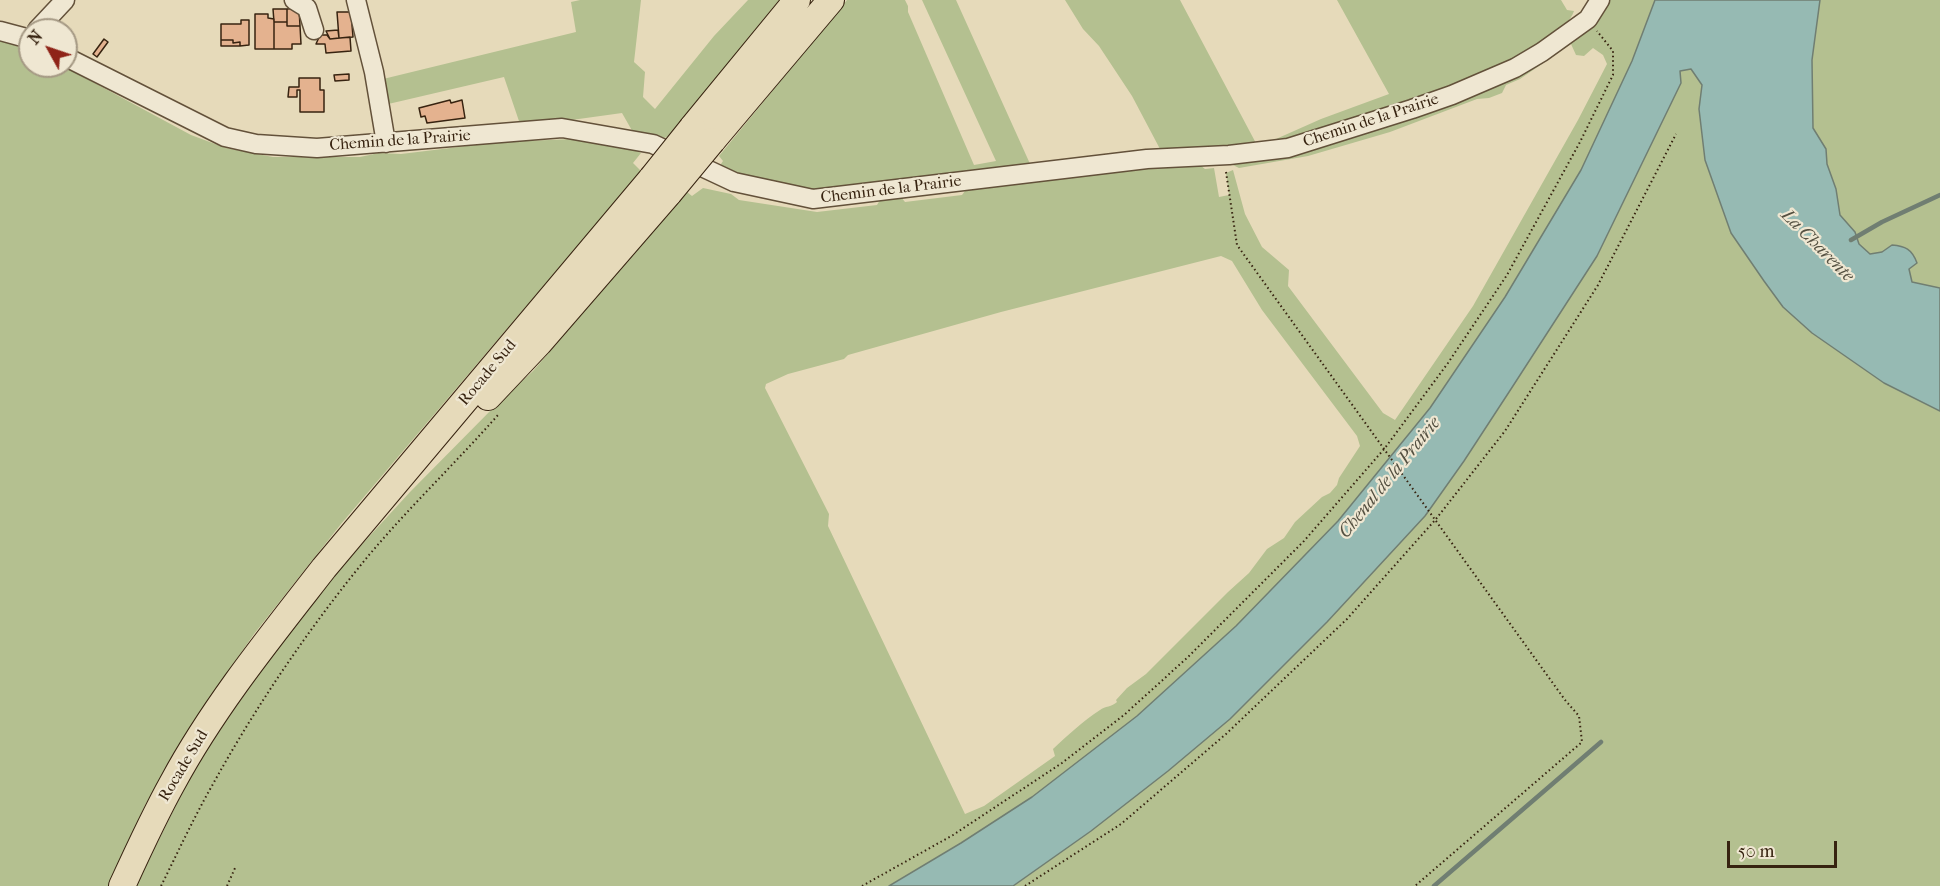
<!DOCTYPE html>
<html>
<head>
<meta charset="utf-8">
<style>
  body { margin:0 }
  #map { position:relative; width:1940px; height:886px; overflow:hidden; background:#e6daba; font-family:"IM FELL French Canon",serif }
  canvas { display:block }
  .north { position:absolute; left:18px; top:18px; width:60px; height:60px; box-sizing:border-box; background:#efe7d2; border:2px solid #a59984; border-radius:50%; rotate:310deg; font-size:16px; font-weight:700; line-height:24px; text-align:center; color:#372310 }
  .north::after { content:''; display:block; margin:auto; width:21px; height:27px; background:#8f2418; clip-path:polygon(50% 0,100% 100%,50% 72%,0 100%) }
  .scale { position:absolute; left:1727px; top:841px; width:110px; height:27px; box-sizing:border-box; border:3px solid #372310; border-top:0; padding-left:8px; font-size:18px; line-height:21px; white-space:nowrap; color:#372310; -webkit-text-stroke:4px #efe7d2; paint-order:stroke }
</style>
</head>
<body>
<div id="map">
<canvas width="1940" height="886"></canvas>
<div class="north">N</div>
<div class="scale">50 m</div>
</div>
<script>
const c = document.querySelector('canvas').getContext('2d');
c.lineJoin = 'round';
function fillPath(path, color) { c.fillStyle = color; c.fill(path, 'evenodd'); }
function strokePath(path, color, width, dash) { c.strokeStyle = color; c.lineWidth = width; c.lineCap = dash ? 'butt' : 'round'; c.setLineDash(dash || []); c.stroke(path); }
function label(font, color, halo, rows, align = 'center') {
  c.font = font + ' "IM FELL French Canon",serif'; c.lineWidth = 4.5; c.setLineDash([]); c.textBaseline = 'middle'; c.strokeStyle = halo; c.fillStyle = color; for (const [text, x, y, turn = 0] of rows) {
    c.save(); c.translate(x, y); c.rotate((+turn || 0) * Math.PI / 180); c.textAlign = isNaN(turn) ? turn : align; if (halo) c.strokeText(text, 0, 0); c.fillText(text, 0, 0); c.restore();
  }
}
fillPath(new Path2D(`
  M 580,0 L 641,0 L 634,62 L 645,72 L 643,97 L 655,109 L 714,36 L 748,0 L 779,0 L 669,136 L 657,141 L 634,134 L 622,113 L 521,127 L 504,77 L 384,105 L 379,80 L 576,32 L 571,2 Z
  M 847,0 L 905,0 L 908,6 L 908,12 L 974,165 L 996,161 L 922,0 L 956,0 L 1031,166 L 818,193 L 722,172 L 721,164 L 723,161 L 719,156 Z
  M 1065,0 L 1180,0 L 1258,147 L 1321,119 L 1389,94 L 1337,0 L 1561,0 L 1567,10 L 1574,11 C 1568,29 1532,52 1515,60 C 1465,85 1411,104 1358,121 C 1334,129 1308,140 1283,144 C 1243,151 1201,149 1160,149 L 1132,96 L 1099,46 L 1083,29 Z
  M 1604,0 L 1655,0 L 1632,61 L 1581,170 L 1505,297 L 1430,408 L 1338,521 L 1236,626 L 1137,716 L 1032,797 L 961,843 L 889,886 L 136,886 L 192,773 L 228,718 L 291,629 L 343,565 L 410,492 L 496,405 L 533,371 L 687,192 L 692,196 L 703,188 L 731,194 L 739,200 L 817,212 L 877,205 L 880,200 L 901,197 L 905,202 L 962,195 L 965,191 L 1022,180 L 1030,183 L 1056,176 L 1196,162 L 1205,169 L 1214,168 L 1219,197 L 1229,195 L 1226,173 L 1233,170 L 1245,214 L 1262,247 L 1289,270 L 1288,286 L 1383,413 L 1395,420 L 1473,306 L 1578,120 L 1607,64 L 1603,55 L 1593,48 L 1584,56 L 1576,55 L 1571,44 L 1520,79 L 1506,85 L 1502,93 L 1489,98 L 1477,99 L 1390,132 L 1308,156 L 1239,168 L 1229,163 L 1453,100 ZM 1221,256 L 1232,261 L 1262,310 L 1357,436 L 1360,446 L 1339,478 L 1337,485 L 1330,493 L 1322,497 L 1295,522 L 1284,538 L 1267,549 L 1249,573 L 1228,592 L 1146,674 L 1127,688 L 1116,700 L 1117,702 C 1112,707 1105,706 1100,710 C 1083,721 1068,735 1053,749 L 1055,756 L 984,806 L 965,814 L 828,526 L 829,514 L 765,388 L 766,384 L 788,374 L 844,359 L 848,355 L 1001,312 Z
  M 1801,0 L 1940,0 L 1940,308 L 1878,279 L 1834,225 L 1805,109 Z
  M 0,40 L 30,51 L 30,66 L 63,66 L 191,135 L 226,148 L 273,157 L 360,157 L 379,153 L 401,154 L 500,142 L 573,139 L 620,144 L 641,153 L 633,163 L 641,171 L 341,524 L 254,634 L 205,705 L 145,805 L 109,886 L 0,886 Z
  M 1691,69 L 1702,85 L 1699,109 L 1705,160 L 1731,233 L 1764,281 L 1783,307 L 1812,333 L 1884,383 L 1940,411 L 1940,886 L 1013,886 L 1091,831 L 1168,771 L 1230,719 L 1464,461 L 1597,256 L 1681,83 L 1680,71 Z`), '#b4c090');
const water = new Path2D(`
  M 1655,0 L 1820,0 L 1812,60 L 1813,128 L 1826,149 L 1827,164 L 1836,189 L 1840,215 L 1855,232 L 1859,244 L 1870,254 L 1882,252 L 1892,245 C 1905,246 1912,249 1917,263 L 1909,269 L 1912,282 L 1940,288 L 1940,411 L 1884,383 L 1812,333 L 1783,307 L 1764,281 L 1731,233 L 1705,160 L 1699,109 L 1702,85 L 1691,69 L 1680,71 L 1681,83 L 1597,256 L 1511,389 L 1464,461 L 1425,516 L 1327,622 L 1230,719 L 1168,771 L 1091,831 L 1013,886 L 889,886 L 961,843 L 1032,797 L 1137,716 L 1236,626 L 1338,521 L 1430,408 L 1505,297 L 1581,170 L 1632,61 Z`);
fillPath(water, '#96bab3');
strokePath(water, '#707e72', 1.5);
strokePath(new Path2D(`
  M 1851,240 L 1882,222 L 1940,195
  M 1434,886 L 1601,742`), '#707e72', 4.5);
const building = new Path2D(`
  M 299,8 L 300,26 L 287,26 L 287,9 Z
  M 273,9 L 287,9 L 287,22 L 274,22 Z
  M 337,12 L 351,12 L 353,37 L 339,38 Z
  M 255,14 L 268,14 L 268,18 L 274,19 L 274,49 L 255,49 Z
  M 241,20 L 249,20 L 249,45 L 240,46 L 240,42 L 233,43 L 233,40 L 221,40 L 221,24 L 241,24 Z
  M 274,22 L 287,22 L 287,26 L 300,26 L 301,44 L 292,44 L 292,49 L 274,49 Z
  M 338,30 L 339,38 L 330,39 L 326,31 Z
  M 320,35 L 327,35 L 330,39 L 350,37 L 351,51 L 326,53 L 325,44 L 316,44 Z
  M 104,39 L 108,42 L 97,57 L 93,54 Z
  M 221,40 L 233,40 L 233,43 L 240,42 L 240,46 L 221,46 Z
  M 349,74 L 349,80 L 335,81 L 334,75 Z
  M 299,78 L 320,78 L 320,90 L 324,90 L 324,112 L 300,112 L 300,90 L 297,90 L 297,97 L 288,97 L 289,87 L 299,87 Z
  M 450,100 L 451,103 L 462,100 L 465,118 L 427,123 L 425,116 L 421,117 L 419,108 Z`);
fillPath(building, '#e4b28f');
strokePath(building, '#372310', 1.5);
const minor = new Path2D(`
  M 294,0 L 307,8 L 314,30
  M 356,0 L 374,72 L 386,143
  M 37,30 L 65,0
  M 0,31 L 30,39
  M 66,57 L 225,137 L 256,144 L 317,148 L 562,128 L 653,144 L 734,182 L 813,199 L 1147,159 L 1229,155 L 1288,148 L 1412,109 L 1452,95 L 1515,68 L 1542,52 L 1588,19 L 1600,0`);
const highway = new Path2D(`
  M 692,128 L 797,0
  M 712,141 L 831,0
  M 488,397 L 539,343 L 669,193
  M 122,886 C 138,851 154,816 173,782 C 214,706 271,636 324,568 L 652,178`);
strokePath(minor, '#63513a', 21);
strokePath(highway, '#372310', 28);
strokePath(new Path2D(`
  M 1226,172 L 1237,245 L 1565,700 L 1579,716 L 1582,742 L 1415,886
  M 161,886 C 178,852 194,817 213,784 C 255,708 305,634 360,566 C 403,513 453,466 498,415
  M 227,886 L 235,868
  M 862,886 L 953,835 L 1062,763 L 1124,715 L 1188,657 L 1304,541 L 1385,448 L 1448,363 L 1507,275 L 1580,142 L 1613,75 L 1613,51 L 1597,31
  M 1025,886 L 1121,824 L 1226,734 L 1347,619 L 1436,519 L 1505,431 L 1598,285 L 1676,134`), '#372310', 2, [1.5, 3]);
strokePath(minor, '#efe7d2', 18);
strokePath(highway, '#e6daba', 26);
const highwayBridge = new Path2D(`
  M 652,178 L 692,128
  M 669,193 L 712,141`);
strokePath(highwayBridge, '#372310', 28, []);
strokePath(highwayBridge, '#e6daba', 26);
label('16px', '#372310', '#efe7d2', [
  ["Chemin de la Prairie",1371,121,-18],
  ["Chemin de la Prairie",400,141,-4],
  ["Chemin de la Prairie",891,190,-7],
  ["Rocade Sud",488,373,-50],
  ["Rocade Sud",184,766,-59]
]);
label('italic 18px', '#545041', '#efe7d2', [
  ["La Charente",1817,246,45],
  ["Chenal de la Prairie",1390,478,-51]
]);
</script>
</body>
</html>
